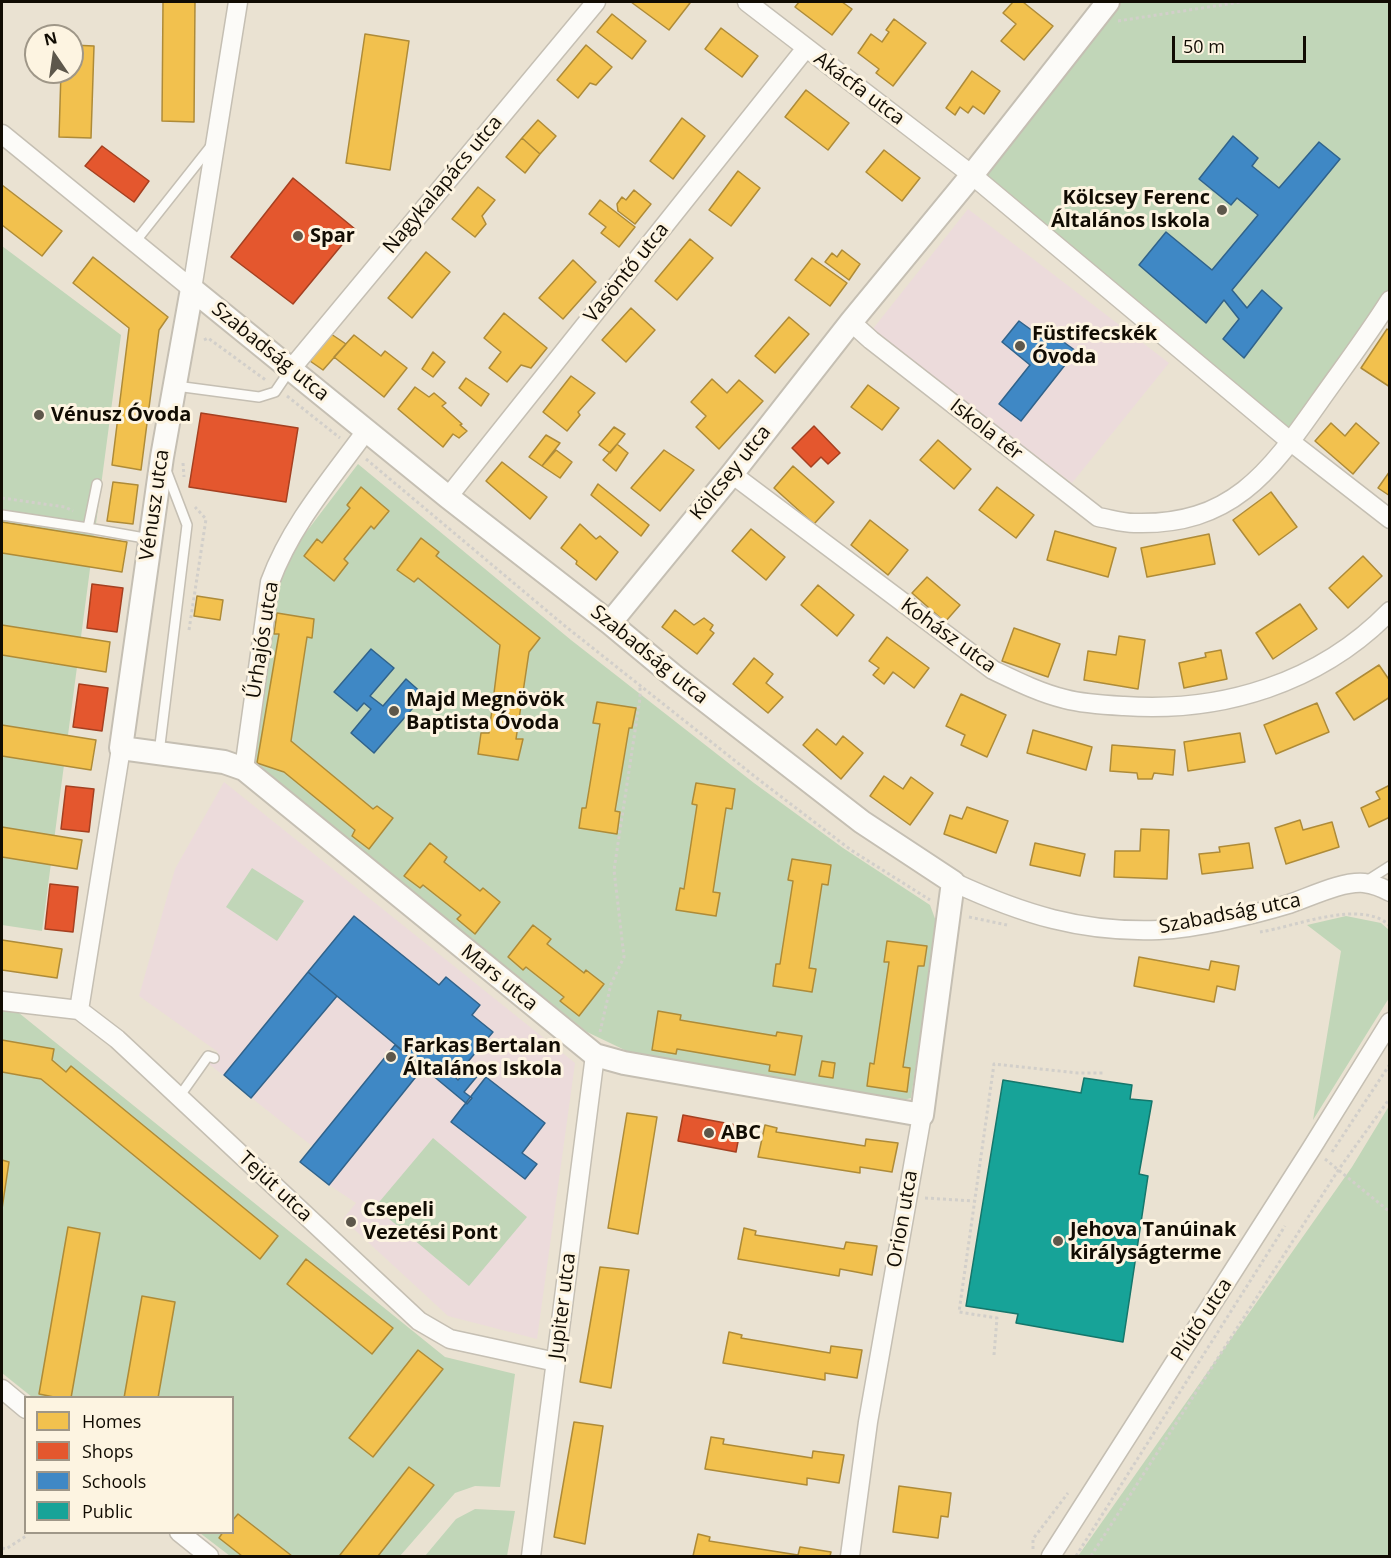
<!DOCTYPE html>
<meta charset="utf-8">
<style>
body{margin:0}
#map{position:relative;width:1391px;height:1558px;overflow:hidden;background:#eae2d2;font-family:"Open Sans",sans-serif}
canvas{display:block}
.frame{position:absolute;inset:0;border:3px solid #110c03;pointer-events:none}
.legend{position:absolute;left:24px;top:1396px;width:210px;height:138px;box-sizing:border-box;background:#fdf4e1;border:2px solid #9f9788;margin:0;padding:8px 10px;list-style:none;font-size:18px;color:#110c03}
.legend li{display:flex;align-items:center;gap:12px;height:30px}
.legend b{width:30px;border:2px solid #9f9788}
.north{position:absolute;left:24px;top:24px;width:60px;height:60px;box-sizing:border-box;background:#fdf4e1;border:2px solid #9f9788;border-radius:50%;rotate:347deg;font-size:16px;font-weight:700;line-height:24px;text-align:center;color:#110c03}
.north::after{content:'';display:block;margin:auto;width:21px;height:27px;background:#5d574b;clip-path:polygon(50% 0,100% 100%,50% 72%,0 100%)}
.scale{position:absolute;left:1172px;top:36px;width:134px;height:27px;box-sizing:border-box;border:3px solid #110c03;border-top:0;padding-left:8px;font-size:18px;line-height:21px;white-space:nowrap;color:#110c03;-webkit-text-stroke:4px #fdf4e1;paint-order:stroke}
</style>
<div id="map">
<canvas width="1391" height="1558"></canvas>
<div class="frame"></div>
<ul class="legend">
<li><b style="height:16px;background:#f2c14e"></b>Homes</li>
<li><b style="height:16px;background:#e4572e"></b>Shops</li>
<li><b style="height:16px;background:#3f88c5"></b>Schools</li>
<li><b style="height:16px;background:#17a398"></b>Public</li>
</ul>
<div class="north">N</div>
<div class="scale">50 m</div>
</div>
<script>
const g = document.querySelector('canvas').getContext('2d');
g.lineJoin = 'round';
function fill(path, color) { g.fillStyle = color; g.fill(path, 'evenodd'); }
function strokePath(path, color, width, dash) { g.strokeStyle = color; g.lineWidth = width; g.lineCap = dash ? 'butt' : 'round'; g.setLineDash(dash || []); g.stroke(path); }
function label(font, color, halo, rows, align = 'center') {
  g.font = font + ' "Open Sans",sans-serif'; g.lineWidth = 6; g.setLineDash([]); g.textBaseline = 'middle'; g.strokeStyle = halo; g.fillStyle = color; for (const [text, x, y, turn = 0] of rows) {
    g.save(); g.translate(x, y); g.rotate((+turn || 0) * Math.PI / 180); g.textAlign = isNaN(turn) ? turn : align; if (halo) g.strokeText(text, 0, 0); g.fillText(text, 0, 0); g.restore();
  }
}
fill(new Path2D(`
 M968,209L1169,363L1072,483L872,330Z
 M224,782L575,1063L537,1339L448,1316L343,1219L356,1203L329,1185L300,1162L312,1146L209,1064L218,1052L139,996L175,869Z`), '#ecdbdb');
fill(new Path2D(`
 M1108,2H1389V300L1291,442L972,175Z
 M2,246L121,335L42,931L2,925Z
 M358,464L571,640L754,783L843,848L930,905L937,924L911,1098L900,1101L631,1053L587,1032L251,762L276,593L288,556Z
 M252,868L304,901L277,941L226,907Z
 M1346,916L1381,923L1389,930V998L1313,1120L1341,951L1307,925Z
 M2,1011L19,1013L445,1357L515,1374L500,1487L475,1486L455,1493L400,1556H230L200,1533L232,1532V1398L32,1397L2,1373Z
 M1389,1106V1556H1078L1352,1167Z
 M433,1138L527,1217L469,1286L375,1207Z
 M475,1509L515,1511L507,1556H425L456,1519Z`), '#c1d6b8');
const homes = new Path2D(`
 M163,2H195L194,122L162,121Z
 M631,2H688L690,3L669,30Z
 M799,2H842L852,9L832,35L795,7Z
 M1013,2H1023L1053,26L1024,60L1001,41L1016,24L1003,13Z
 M612,14L646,41L632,59L597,32Z
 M894,19L926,43L893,86L876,73L879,69L858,53L871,34L882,42L889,32L886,30Z
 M721,28L758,56L742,77L705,49Z
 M365,34L409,41L390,170L346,163Z
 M72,45L94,46L91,138L59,137L61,72H72Z
 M586,45L612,67L596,85L590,83L578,98L557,80Z
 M972,71L1000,91L984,114L973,106L968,113L960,107L955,115L946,108Z
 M806,90L849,123L828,150L785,117Z
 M682,118L705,136L673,179L650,161Z
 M538,120L556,136L540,154L522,138Z
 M522,138L540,154L525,173L506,157Z
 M884,150L920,178L902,201L866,172Z
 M738,171L760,188L731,226L709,210Z
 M2,185L62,231L42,256L2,225Z
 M478,187L495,200L482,216L486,224L475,237L452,219Z
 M634,190L651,204L635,224L618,211L617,204L622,197L626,200Z
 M600,200L635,227L619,247L601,233L606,227L589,214Z
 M690,239L713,258L677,300L655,281Z
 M842,250L860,264L849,280L825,262L832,253L837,257Z
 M426,252L450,272L412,318L388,298Z
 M93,257L168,317L159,330L141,470L112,465L129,328L73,283Z
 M812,258L847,283L830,306L795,280Z
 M573,260L596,282L563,319L539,298Z
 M631,308L655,330L626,362L602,340Z
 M504,313L547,348L531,368L521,365L507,382L489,368L501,352L484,338Z
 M789,317L809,334L775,373L755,356Z
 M1387,329L1390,331V387L1361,368Z
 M331,334L346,344L323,370L310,361Z
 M354,335L381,356L385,351L407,368L384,397L334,357Z
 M433,352L445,362L433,377L422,369Z
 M571,376L595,393L578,412L580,415L567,431L543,412Z
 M466,378L489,394L481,406L459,388Z
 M712,379L727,393L739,380L763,401L719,449L696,427L706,416L691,402Z
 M868,385L899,408L882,430L851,407Z
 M415,387L429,397L434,393L446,403L442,406L462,424L460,425L467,431L459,438L453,434L443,447L398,409Z
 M1331,423L1345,436L1356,423L1379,443L1353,474L1315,441Z
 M614,427L625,434L610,453L599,445Z
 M546,435L560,443L542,466L529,457Z
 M938,440L971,469L954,489L920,460Z
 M617,444L628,453L616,471L603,460Z
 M556,450L572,462L560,478L542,466Z
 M664,450L694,470L660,511L631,488Z
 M502,462L547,497L530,519L486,481Z
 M793,466L834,502L814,524L774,488Z
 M1390,471V496L1378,488Z
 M113,482L138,485L133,524L107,521Z
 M598,484L649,525L641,536L591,495Z
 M361,487L389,511L374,529L371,526L344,559L348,563L334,581L304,556L317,539L322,543L350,508L347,505Z
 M997,487L1034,515L1016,538L979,510Z
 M1271,492L1297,527L1259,555L1233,520Z
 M870,520L908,550L888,575L851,545Z
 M2,522L127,542L122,572L2,553Z
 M580,524L596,539L600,536L618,552L596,580L576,564L577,561L561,548Z
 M751,529L785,557L766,580L732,551Z
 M1055,531L1116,548L1108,577L1047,560Z
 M1209,534L1215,564L1147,577L1141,548Z
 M421,538L439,552L436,556L540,638L529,652L516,739H523L518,760L478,754L481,733H489L500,645L418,578L414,582L397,570Z
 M1363,556L1382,576L1348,608L1329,588Z
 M927,577L960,605L945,622L912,593Z
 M818,585L854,615L837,636L801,605Z
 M197,596L223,600L220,620L194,616Z
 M1300,604L1317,629L1273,659L1256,633Z
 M675,610L694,625L704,618L713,625L710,630L714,633L697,654L662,627Z
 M277,613L314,619L312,638L307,637L291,741L373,809L377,806L393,818L369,849L352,836L355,830L284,772L257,763L279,634H274Z
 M2,625L110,642L106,672L2,655Z
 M1014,628L1060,644L1048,677L1002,661Z
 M1119,636L1145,640L1138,689L1084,680L1088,651L1116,655Z
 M887,637L929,668L914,688L893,672L884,684L873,675L879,668L869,661Z
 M1221,650L1227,679L1184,688L1179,663L1206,657L1205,653Z
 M754,658L773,674L766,683L783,697L768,713L733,684Z
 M1379,665L1390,681V697L1354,720L1336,693Z
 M961,694L1006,715L987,757L961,745L965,735L946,726Z
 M597,702L636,708L632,728H629L615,811L620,812L617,834L579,828L582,808H586L600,724L593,723Z
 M1317,703L1329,732L1276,754L1264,725Z
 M2,725L96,740L91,770L2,756Z
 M817,729L836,745L843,736L863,753L841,779L803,745Z
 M1033,730L1092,747L1086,770L1027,753Z
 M1240,733L1245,762L1188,771L1184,742Z
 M1112,745L1175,750L1173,775L1154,773L1152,779H1138L1137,773L1110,771Z
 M884,776L903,789L911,777L933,793L910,825L870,796Z
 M696,783L735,789L732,809L726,808L713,892L720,893L716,916L676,910L680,888L684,889L697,805L692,804Z
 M1390,785V817L1369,827L1361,808L1380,799L1376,792Z
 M967,807L1008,821L996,853L944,834L950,815L962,819Z
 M1300,820L1303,830L1332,822L1339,847L1286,864L1275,828Z
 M2,827L82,840L77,869L2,857Z
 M1141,829L1169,830L1167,879L1114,877L1115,851H1140Z
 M430,843L447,857L444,862L480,891L483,888L500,902L475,934L457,919L461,915L423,885L420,888L404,876Z
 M1035,843L1085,854L1080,876L1030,865Z
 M1249,843L1253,868L1202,874L1199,854L1220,852L1219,847Z
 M792,859L831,865L828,885L822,884L809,968L816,969L812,992L773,986L776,964H780L793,881L788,880Z
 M533,925L551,939L547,944L584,973L586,970L604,984L579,1016L560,1001L564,997L526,967L523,970L508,957Z
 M2,940L62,949L57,978L2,970Z
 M887,941L927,946L924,966H918L903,1067L910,1068L907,1092L867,1086L870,1063L874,1064L889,962H884Z
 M1139,957L1209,970L1211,961L1239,966L1235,990L1217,986L1214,1002L1134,986Z
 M658,1011L681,1015L680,1020L776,1036L777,1032L802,1036L795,1075L769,1071L770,1065L677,1049L676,1054L652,1050Z
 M2,1040L54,1049L52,1060L66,1072L71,1066L278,1236L260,1259L41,1079L2,1072Z
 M822,1061L835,1063L833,1078L819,1076Z
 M627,1113L657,1117L638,1234L608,1228Z
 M765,1125L777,1128L776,1132L865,1146L866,1139L898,1143L892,1172L860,1167V1173L758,1157Z
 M2,1160L9,1162L2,1209Z
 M68,1227L100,1233L71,1398H59L39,1394Z
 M744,1228L756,1231L755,1235L844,1249L846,1242L877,1246L872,1275L840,1269L839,1276L738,1259Z
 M306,1259L393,1328L372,1354L287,1284Z
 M600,1267L629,1270L611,1388L580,1382Z
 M142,1296L175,1302L158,1398H124Z
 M729,1332L742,1335L741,1338L830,1353L831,1346L862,1350L857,1378L825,1373V1380L723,1363Z
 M418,1350L443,1369L373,1457L349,1438Z
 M574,1422L603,1426L585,1544L554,1537Z
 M711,1437L724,1439L723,1444L812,1458L813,1451L844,1455L839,1483L807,1478V1485L705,1469Z
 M409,1467L434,1485L378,1556H341L340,1555Z
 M899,1486L951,1493L948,1517L941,1516L938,1538L893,1532Z
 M238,1514L292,1556H242L219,1538L223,1532H232V1521Z
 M698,1534L710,1537L709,1541L798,1555L800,1547L831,1552L830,1556H693Z`);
fill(homes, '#f2c14e');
strokePath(homes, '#ae8b38', 1.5);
const shops = new Path2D(`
 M102,146L149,181L134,202L85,166Z
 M293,178L355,229L293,304L231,257Z
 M201,413L298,428L286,502L189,487Z
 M814,426L840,453L828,464L821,457L811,467L792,448Z
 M92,584L123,588L117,632L87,628Z
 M79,684L108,688L102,731L73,727Z
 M66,786L94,789L89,832L61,829Z
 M50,884L78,887L73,932L45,929Z
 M683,1115L741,1126L736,1152L678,1141Z`);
fill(shops, '#e4572e');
strokePath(shops, '#a54021', 1.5);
const schools = new Path2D(`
 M1233,136L1258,158L1252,166L1279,188L1319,142L1340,159L1232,290L1247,308L1262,290L1282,308L1244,358L1223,339L1239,319L1224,300L1206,323L1139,265L1166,232L1212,270L1258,215L1237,198L1231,205L1199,179Z
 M1019,321L1048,342L1054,335L1076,351L1021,421L999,404L1030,365L1002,342Z
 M371,649L394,668L370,696L383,706L406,679L424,695L374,753L351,733L371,709L364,703L357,711L334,692Z
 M354,916L439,985L446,977L480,1005L472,1015L493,1032L455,1077L458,1080L470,1066L479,1074L464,1092L472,1098L467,1104L308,972Z
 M308,972L337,996L251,1098L224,1075Z
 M395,1045L423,1068L329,1185L300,1162Z
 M486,1077L545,1123L522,1153L537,1164L525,1179L451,1122Z`);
fill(schools, '#3f88c5');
strokePath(schools, '#31638b', 1.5);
const public = new Path2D(`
 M1084,1078L1132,1085L1130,1099L1152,1101L1139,1174L1148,1176L1123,1342L1016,1323L1018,1314L966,1306L1003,1080L1081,1093Z`);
fill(public, '#17a398');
strokePath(public, '#15766b', 1.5);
const service = new Path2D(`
 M135,242L211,146
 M176,386L259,397L275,392L290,370
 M97,484L88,528L150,539
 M2,515L88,528
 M159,753L187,525L166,470
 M1365,882L1390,866
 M179,1097L208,1056L214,1058`);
const minor = new Path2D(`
 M747,2L972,175L1291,442L1390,519
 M2,134L192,289
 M192,289L238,2
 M851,322L871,340L1098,517C1110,519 1123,523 1134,523C1231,526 1269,473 1319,402C1343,368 1368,335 1390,300
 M291,369L596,2
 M732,474L993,670C1016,681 1040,693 1065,699C1084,704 1105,705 1124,706C1222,713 1320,683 1390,611
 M448,497L806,48
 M244,769L270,582C291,525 331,479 366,431
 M953,882C1022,914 1082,933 1159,930C1197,928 1253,915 1289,904C1310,897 1342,881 1364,883C1372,884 1383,888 1390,892
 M2,1001L79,1010L117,1039L419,1321L450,1339L556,1362
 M79,1010L121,748
 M2,1389L26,1409
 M179,1532L209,1556
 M531,1556L595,1055
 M850,1556L868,1422L922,1115
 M1051,1556L1311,1149L1390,1022`);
const tertiary = new Path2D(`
 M192,289L448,497L610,623L675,677L862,822L953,882L922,1115L624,1063L595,1055L244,769L224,762L121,748L162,457Z
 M610,623L732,474L851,322L972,175L1108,2`);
strokePath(service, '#c5bfb3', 12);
strokePath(minor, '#c5bfb3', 21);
strokePath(tertiary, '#c5bfb3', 26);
strokePath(new Path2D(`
 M1118,21L1241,2
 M204,340L208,338L267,381
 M287,396L340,438
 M366,459L565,626L758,779L851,850L930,900
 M183,463L184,477
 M2,498L65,507L73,511
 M189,630L206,519L195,507
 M969,917L1007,925
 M1260,932C1294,927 1362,898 1390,926
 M600,1032L611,984L624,957L614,870L640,698V686
 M1332,1152L1390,1064
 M1325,1159L1390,1212
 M925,1198L974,1201
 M994,1355L997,1318L959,1312L994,1064L1078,1073H1103
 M2,1548L6,1549L26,1536
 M1033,1549V1539L1068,1493
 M1076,1556L1285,1226
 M1091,1556L1339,1169L1390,1098`), '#d2cfca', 3, [3, 3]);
strokePath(service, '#fcfbf8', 9);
strokePath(minor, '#fcfbf8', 18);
strokePath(tertiary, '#fcfbf8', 22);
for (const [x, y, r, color] of [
 [1222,210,6,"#5d574b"],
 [298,236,6,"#5d574b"],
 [1020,346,6,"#5d574b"],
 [39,415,6,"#5d574b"],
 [394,711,6,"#5d574b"],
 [391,1057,6,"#5d574b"],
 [709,1133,6,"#5d574b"],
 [351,1222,6,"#5d574b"],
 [1058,1241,6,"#5d574b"]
]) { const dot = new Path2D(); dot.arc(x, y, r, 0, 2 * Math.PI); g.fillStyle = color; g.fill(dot); strokePath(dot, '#fdf4e1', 2); }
label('20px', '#110c03', '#fdf4e1', [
 ["Akácfa utca",859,89,37],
 ["Nagykalapács utca",443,185,-50],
 ["Vasöntő utca",627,273,-51],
 ["Szabadság utca",270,352,39],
 ["Iskola tér",986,430,38],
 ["Kölcsey utca",731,473,-51],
 ["Vénusz utca",155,505,-82],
 ["Kohász utca",948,636,36],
 ["Űrhajós utca",263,640,-81],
 ["Szabadság utca",649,655,39],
 ["Szabadság utca",1230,914,-11],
 ["Mars utca",499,978,39],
 ["Tejút utca",275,1187,43],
 ["Orion utca",903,1219,-80],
 ["Jupiter utca",563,1306,-83],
 ["Plútó utca",1202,1320,-57]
]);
label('bold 20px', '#110c03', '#fdf4e1', [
 ["Kölcsey Ferenc",1210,198,"right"],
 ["Általános Iskola",1210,221,"right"],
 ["Spar",310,236],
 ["Füstifecskék",1032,334],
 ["Óvoda",1032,357],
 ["Vénusz Óvoda",51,415],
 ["Majd Megnövök",406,700],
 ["Baptista Óvoda",406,723],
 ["Farkas Bertalan",403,1046],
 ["Általános Iskola",403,1069],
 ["ABC",721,1133],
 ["Csepeli",363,1210],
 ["Vezetési Pont",363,1233],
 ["Jehova Tanúinak",1070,1230],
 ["királyságterme",1070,1253]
], 'left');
</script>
